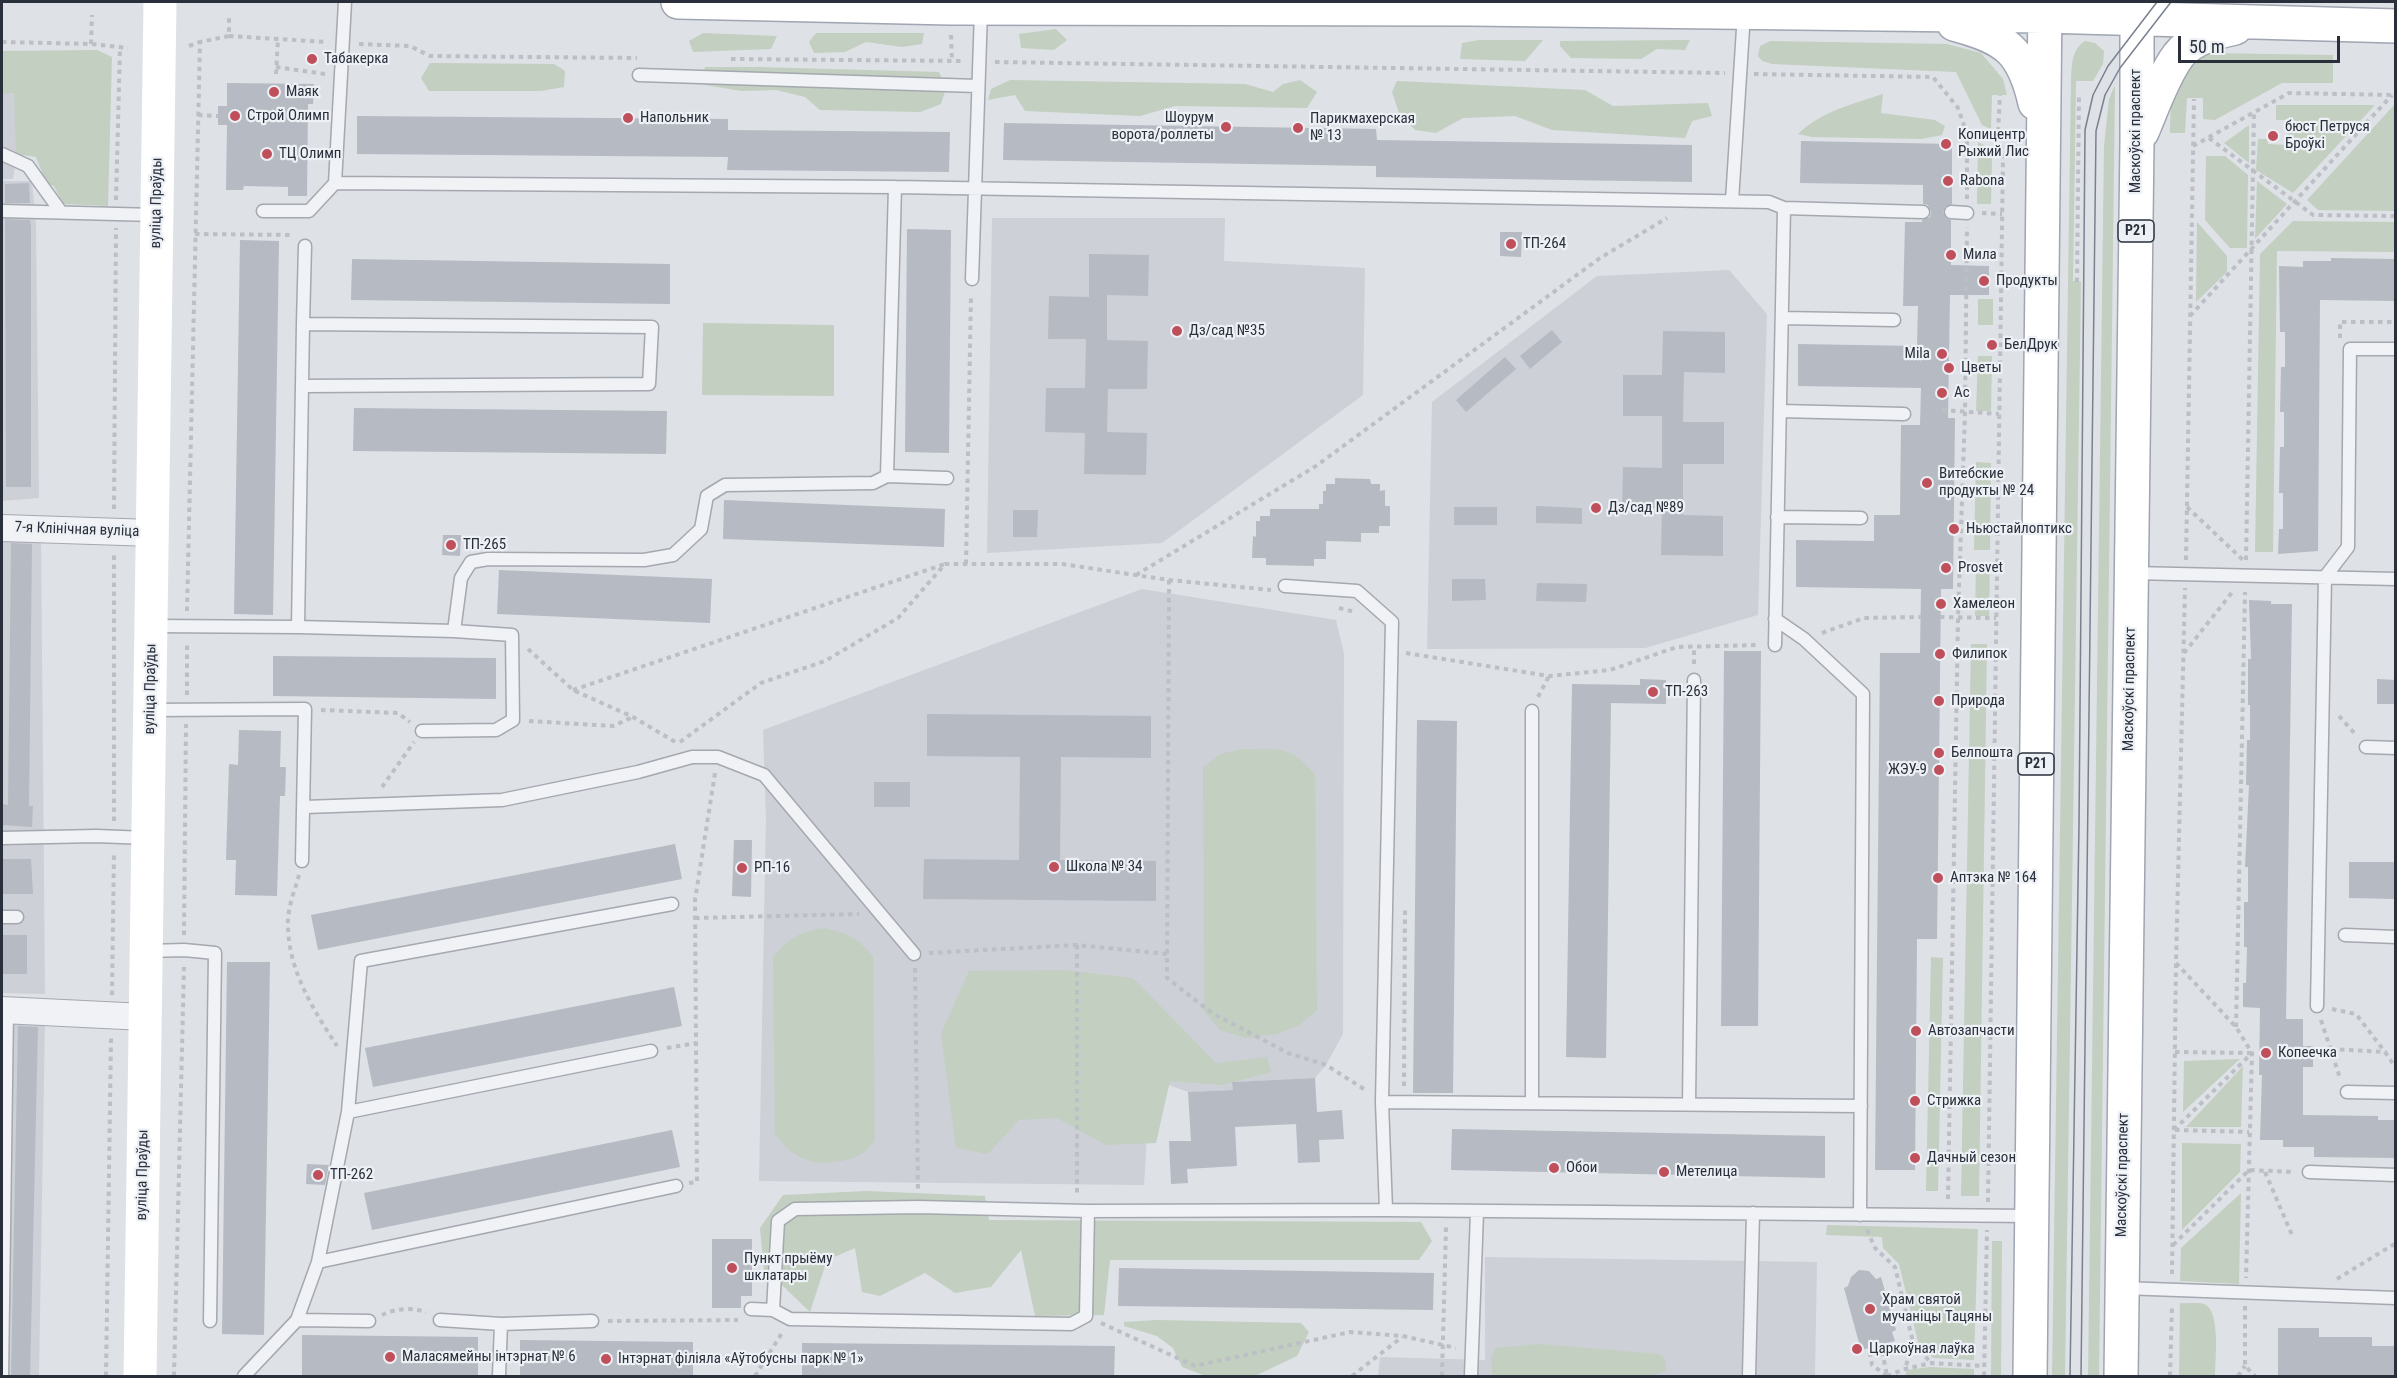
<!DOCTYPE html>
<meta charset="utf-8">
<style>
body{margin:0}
#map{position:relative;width:2397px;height:1378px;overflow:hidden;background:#dee1e6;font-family:"Roboto Condensed",sans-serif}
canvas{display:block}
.frame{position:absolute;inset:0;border:3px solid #292f3b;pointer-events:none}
.scale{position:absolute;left:2178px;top:36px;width:162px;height:27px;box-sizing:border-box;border:3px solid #292f3b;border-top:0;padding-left:8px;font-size:18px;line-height:21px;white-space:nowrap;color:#292f3b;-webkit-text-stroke:4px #edf0f4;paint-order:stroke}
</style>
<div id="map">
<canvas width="2397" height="1378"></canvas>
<div class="frame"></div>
<div class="scale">50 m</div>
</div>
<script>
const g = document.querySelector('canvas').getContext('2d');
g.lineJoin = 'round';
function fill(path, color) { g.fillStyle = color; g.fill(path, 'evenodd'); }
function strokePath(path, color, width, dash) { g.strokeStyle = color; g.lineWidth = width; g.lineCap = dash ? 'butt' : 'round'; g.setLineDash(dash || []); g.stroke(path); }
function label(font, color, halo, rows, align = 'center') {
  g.font = font + ' "Roboto Condensed",sans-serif'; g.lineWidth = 4.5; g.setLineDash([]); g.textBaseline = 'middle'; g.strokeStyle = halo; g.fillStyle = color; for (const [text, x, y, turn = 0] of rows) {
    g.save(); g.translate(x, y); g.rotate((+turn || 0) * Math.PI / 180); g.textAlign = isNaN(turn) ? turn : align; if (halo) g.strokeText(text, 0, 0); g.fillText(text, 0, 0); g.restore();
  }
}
fill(new Path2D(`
 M2,70L17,71L16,162L13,179H2Z
 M2,181H32L36,225L39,498L2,501Z
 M992,218H1225L1224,261L1365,268L1363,395L1162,543L987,553Z
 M1729,270L1767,314L1758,615L1645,648L1427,649L1432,402L1597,276Z
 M2,535L41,536L45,994L2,993Z
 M1142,589L1336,620L1344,654L1343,1034L1326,1065L1315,1078L1233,1082V1090L1188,1092L1166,1084L1150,1085L1144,1185L759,1181L766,818L763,730Z
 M2,1015L45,1016L39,1376H2Z
 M1485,1257L1817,1262L1815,1375L1879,1376H1378L1380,1357L1485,1360Z`), '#cdd0d7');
fill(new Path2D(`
 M1056,29L1067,40L1054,50L1021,48L1019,34Z
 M703,33L777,36L771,49L693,52L689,41Z
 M816,33H924L922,44L902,47L866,42L845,52L814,53L809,42Z
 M1479,40H1543L1525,61L1460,59L1462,43Z
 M1690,40L1685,50L1657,49L1641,59L1571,58L1560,46V41Z
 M1770,41L1947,44L1981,53L2003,79L2007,95H1992L1991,129L1982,125L1956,72L1772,64L1762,61L1758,56L1760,46Z
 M2085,41L2095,43L2104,51L2103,64L2093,81H2076L2073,281L2081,282L2065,1376H2052L2071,81C2072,65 2071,50 2085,41Z
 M97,50L112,57L108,206L63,204L54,186L46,183L36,157L16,154L14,93H2V51Z
 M2207,53L2333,55V83H2282L2215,120L2203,119V98H2187L2185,133H2170L2171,89L2187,61Z
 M430,63L554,64L565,71L564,87L541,91H429L421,78Z
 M705,67H758L939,72L946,88L941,104L920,112L820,110L805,97L776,90L741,91L705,85L703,75Z
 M1010,80L1245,84L1273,92L1283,84L1300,80L1317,92L1307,108L1175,106L1140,116L1025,111L1015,95L988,100L991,89Z
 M1397,81L1585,90L1613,106L1708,103L1712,116L1692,121L1685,138L1552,130L1515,116L1463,118L1436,133L1415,130L1399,113L1392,92Z
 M2115,85L2099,1376H2088L2104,146L2109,99Z
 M1883,94L1881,113L1935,120L1945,126L1942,135L1921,139L1812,137L1798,134C1820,112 1853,104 1883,94Z
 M2395,104V211L2318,210L2307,200Z
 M2276,105H2375L2293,193L2256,170L2258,139H2267L2268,144L2287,145L2288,120H2276Z
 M2249,125V163L2224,143Z
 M1978,142L1987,147L1992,158L1991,204H1977Z
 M2206,156H2225L2248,175L2247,248H2230L2205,220Z
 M2257,181L2287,204L2255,239Z
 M2293,221L2395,222V252L2277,251L2273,552H2255L2260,254Z
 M2197,222L2227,256V272L2196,302Z
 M1978,299H1993V325H1978Z
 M703,323L834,325V396L702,395Z
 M1978,356H1992L1991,411H1976Z
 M1976,462L1991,463L1990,550H1974Z
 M1976,564H1990L1989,616H1975Z
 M1971,644H1987L1979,1196H1961Z
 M1242,749C1278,749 1290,744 1315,775L1317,1010L1298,1026L1277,1034L1245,1038L1220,1030L1204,1011L1203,768L1220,754Z
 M824,928C848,933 857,938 873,956L875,1141C871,1145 866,1151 861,1154C854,1159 843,1161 834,1162C808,1165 791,1156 775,1134L773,957C789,938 799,932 824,928Z
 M1931,957L1943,958L1938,1191H1926Z
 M1064,970L1133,978L1216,1063L1267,1057L1271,1072L1222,1085L1170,1081L1156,1143L1106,1145L1057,1118L1019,1120L988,1154L956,1148L941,1034L969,971Z
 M2240,1059L2183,1112L2184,1061Z
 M2243,1066L2241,1127H2186Z
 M2182,1143L2241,1144L2240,1172L2182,1230Z
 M866,1191L985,1196L989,1220L1421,1222L1432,1241L1419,1260H1110L1104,1315L1035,1316L1021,1250L991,1287L955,1293L925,1273L880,1296L862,1292L855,1248L827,1260L810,1312L784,1287L764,1271L760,1228L783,1195Z
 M2241,1193L2239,1284L2180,1281L2181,1248Z
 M1827,1225L1978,1229L1974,1360L1933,1358L1918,1342L1899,1264L1883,1248L1882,1237L1826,1235Z
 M1992,1241H2002L2001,1376H1991Z
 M2180,1303C2187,1304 2197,1302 2204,1304C2221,1310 2215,1361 2215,1376H2179Z
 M1157,1320L1301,1323L1309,1332L1297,1356L1255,1376H1206L1182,1367L1173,1348L1157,1336L1124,1326V1322Z
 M1539,1344L1659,1354L1666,1360V1371L1650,1376H1492L1491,1359L1496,1348Z
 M1930,1367L1974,1369V1376H1905L1907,1370Z`), '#c3cfc0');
fill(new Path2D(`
 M227,83L314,84L313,104H308L307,196H288V187L244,186L243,190H226L227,125H218V106H227Z
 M357,116L728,119V130L950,132L949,172L727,170L728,157L357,154Z
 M1004,123L1376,129L1377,140L1692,145V182L1376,177V166L1003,160Z
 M1801,141L1952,144V204L1945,207L1943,212L1946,218L1951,220V265L1989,266V295H1950L1948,418H1955L1953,589H1941L1937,939H1917L1915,1170H1875L1877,957L1880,653H1920L1921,589L1796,587V540L1874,541V515H1900L1901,425H1920L1921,388L1798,386V344L1917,346L1918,306H1903L1905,222H1922V220L1930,217L1931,212L1928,205L1923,204V185L1800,183Z
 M29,183L30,203H5V184Z
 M5,219L30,220L31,226V487H6Z
 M907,229L951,230L949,453L905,452Z
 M1500,232H1522L1521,257L1500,256Z
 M240,240L279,241L273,615L234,614Z
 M1089,254L1149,255L1148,296L1107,295V340L1148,341L1147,389H1108L1107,432L1147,433L1146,475L1084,474L1085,433L1045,432L1046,388H1085L1086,339H1048L1049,296L1089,297Z
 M2331,258L2396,259V297L2394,301L2320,300L2318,551L2278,554L2279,529H2283V493H2279L2280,447H2284V412H2280L2281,367H2285V332H2280L2279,266L2303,267V261H2331Z
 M352,259L670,264V304L351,300Z
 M1552,330L1562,342L1530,369L1520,356Z
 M1663,331L1725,332V373L1684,372L1683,422H1724V464H1683V515L1723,516V556L1661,555L1662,508H1622L1623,467L1662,468V416H1623V375H1662Z
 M1505,357L1516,369L1466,412L1456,400Z
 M354,408L667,411L666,454L353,451Z
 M1335,478L1370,479L1371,484H1380V491L1385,490V506H1390V526H1379V533H1361V542L1326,541V559H1314V566L1266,565V558H1252L1253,536L1256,537V521H1260V516H1270V509H1319V504H1323V491H1326V484H1335Z
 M724,500L945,509L944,547L723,539Z
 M1536,506L1582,508V524L1536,523Z
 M1454,507H1497V525H1454Z
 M1013,510H1038L1037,537H1013Z
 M443,535H461L460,556L442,555Z
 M11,543L32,544L29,806H33L32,827L2,825V804L8,805Z
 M499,570L712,579L710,623L497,614Z
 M1452,579H1485L1486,600L1452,601Z
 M1537,583L1587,584L1586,602L1536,601Z
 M2249,600L2271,601V604H2292L2286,1019H2303V1046H2313V1067H2303V1115L2378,1116V1120H2396V1158L2314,1157V1147H2283V1140H2260L2262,1075H2259L2260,1008L2243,1007V983H2246L2247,947H2244V902H2248V867H2245L2249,785H2246L2247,740H2250V705H2248V659H2251Z
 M1724,651H1761L1758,1026H1721Z
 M273,656L496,658V699L273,696Z
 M1640,679L1666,680V704L1611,703L1606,1058L1566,1057L1572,684L1640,685Z
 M2377,679L2396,680V704H2377Z
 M927,714L1151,716V758L1061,757L1060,860L1156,861V901L923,899L924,859L1019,860L1020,757L927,756Z
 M1417,720L1457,721L1453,1093H1413Z
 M239,730L281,731L280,767H286L285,796H280L277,896L235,895L236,860H226L229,764L238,765Z
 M874,782H910V807H874Z
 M734,840H752L751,897L732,896Z
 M675,844L682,879L318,950L311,915Z
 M2,859H31L33,894H2Z
 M2349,862H2396V899L2349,898Z
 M2,935H27V974H2Z
 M227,962H270L264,1335L222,1334Z
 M674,987L682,1026L373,1087L365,1048Z
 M18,1026L38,1027L30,1377H11Z
 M1315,1078L1317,1112L1342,1110L1344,1139L1319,1140L1320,1162L1298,1163L1296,1124L1235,1127L1237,1166L1187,1169L1188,1183L1171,1184L1169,1141H1191L1188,1092L1233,1090L1232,1082Z
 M1452,1129L1825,1136V1178L1451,1170Z
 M672,1130L680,1167L372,1230L364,1193Z
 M307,1164L329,1165L325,1185L306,1184Z
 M712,1239H752V1296H741V1308H712Z
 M1119,1268L1434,1273L1433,1310L1118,1306Z
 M1859,1270L1869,1271L1876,1279L1881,1277L1896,1330L1892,1332L1895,1341L1861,1350L1844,1288L1848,1286L1851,1277Z
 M2278,1328H2319V1337H2372V1346H2396V1377H2278Z
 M302,1335L478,1337V1377H302Z
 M520,1340L693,1342V1377H520Z
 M802,1343L1115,1346L1114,1377H802Z`), '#b6bac2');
const lane = new Path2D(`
 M639,75L977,86
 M2,154L28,166L61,212
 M335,183L895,187L1769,202L1784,208L1775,645
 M1732,201L1744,13
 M1784,208L1923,212
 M2,211L155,215
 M263,211H309L335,183L345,2
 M1951,212L1967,213
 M972,279L981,11
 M1782,318L1894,320
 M303,324L305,246
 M1780,411L1904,414
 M887,476L947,478
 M1777,517L1861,518
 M2132,573L2396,579
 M1285,586L1357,591L1392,622L1382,1102L1861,1106
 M1775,619L1804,639L1863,694L1860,1215
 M153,626L298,627L454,631L461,578L471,562L488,559L644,560L673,555L701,529L707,496L725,485L873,483L887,476L895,187
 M298,627L303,324L652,327L649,384L302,386
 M150,710L305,709L302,861
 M1532,711V1103
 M422,731L496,730L513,720L512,635L454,631
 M2366,747L2396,748
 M305,807L502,800L638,772L692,757H718L764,775L914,954
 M2,838L96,836L147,838
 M2,917H17
 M2345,935L2396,937
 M148,951L184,950L215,953L210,1321
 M2317,1006L2325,577L2348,547L2350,349H2396
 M2347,1092L2396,1093
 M1382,1102L1386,1210
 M1689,1104L1694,680
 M348,1112L651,1051
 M2309,1172L2396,1175
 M1088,1211L1086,1316L1071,1324L790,1319L773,1310L778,1221L795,1209L918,1207L1088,1211L1386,1210L2030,1216
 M318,1262L676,1186
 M2123,1288L2396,1298
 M751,1309L773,1310
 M297,1320L369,1321
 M440,1320L501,1324L499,1376
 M501,1324L592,1321
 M2,1376L7,1010
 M244,1376L297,1320L318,1262L348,1112L361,961L672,904
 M1471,1376L1477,1212
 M1749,1376L1753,1213`);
const street = new Path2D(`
 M2,528L153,533
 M2,1010L145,1017`);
const primary = new Path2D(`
 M678,2L951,8L1470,9L2044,16L2396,26
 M1954,24C2006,38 2023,50 2035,103
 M2142,132C2152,109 2163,76 2178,56C2190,39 2216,32 2235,28
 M2030,1376L2045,2
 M2121,1376L2137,142V2`);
strokePath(lane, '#a4a8af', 15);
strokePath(street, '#a4a8af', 28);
strokePath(primary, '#9fa5b1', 36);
strokePath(new Path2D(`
 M951,35L952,61
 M229,36L327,42
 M2,42L91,44L128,48
 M91,44L92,15
 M359,44L410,46L430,56L637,58
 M189,46L200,42
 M731,59L964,61
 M995,62L1725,73
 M276,67L325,74
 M276,74L278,39
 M1754,74L1933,77L1958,108L1967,134L1998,132
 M198,115L218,116
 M2209,138L2313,215L2396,216
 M2193,146L2289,93L2396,95
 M1967,199V134
 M116,200L120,48
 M1982,213L2002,214
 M195,234L293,235
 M2077,282L2079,95
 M2190,316L2392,95
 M2340,338V322H2396
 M1942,410L1999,414
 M2187,507L2243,560
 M114,509L116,228
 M2186,560L2194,99
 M2246,560L2254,111
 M966,564L971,295
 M1136,575L1316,466L1600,258L1667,218
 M1169,580L1167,978L1212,1013L1288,1053L1326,1065L1367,1091
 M1339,608L1355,612
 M187,611L200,42L229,36V18
 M1940,617L1996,618
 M1822,633L1864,618L1921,617
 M528,649L573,690L633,717L677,743
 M1406,653L1549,676L1610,670L1677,647L1759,645
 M2184,653L2234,590
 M1694,664V647
 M573,690L945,564
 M187,695V643
 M1538,697L1549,676
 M321,710L398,713L410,722
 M2339,716L2356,735
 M529,721L613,726L633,717
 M680,742L761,683L825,661L898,618L945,564H1062L1169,580L1271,590
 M382,787L414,742
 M114,821V552
 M299,875C295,890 287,909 288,925C288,970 314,1011 337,1046
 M695,918L859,914
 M184,935L186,724
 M1077,945V1197
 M929,953L1077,945L1167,954
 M2176,963L2236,1027L2252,1053L2246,1278
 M915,968L918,1191
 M112,995L114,852
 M2332,1009L2356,1014L2385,1052
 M2321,1020L2340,1078
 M2236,1027L2245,592
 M667,1048L696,1043
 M2331,1049L2385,1052L2396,1068
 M2175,1052L2252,1053
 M1404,1086L1405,907
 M2174,1130L2252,1053
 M2175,1130L2249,1132
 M2265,1172L2292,1235
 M689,1183L697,1182L695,900L715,773
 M1948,1199L1958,618L1965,412L1967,227
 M1988,1202L2003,158L1998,132L2000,95
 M1867,1230L1875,1248L1895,1267L1913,1342L1905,1369
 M2173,1245L2249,1170L2294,1172
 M2172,1274L2176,963L2185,588
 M2337,1279L2396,1243
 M2245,1306V1366L2255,1376
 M382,1315C394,1309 414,1306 426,1313
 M608,1321L738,1320
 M1101,1323L1195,1366L1350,1332L1403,1336L1456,1348
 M1914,1343L1931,1363
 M106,1376L111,1038
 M174,1376L184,967
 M755,1376L782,1333
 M1352,1376L1402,1337
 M1442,1376L1446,1227
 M1887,1376L1905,1369L1931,1363L1983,1366
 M1887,1376L1872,1365L1869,1349L1881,1345L1887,1376
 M1984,1376L1987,1230
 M2170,1376L2172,1305
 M2238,1376L2245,1366`), '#bcbfc5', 4, [4.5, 4.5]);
strokePath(lane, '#f0f2f5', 12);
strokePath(street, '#f0f2f5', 26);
strokePath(new Path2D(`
 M140,1376L160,2`), '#fff', 33);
strokePath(primary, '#fff', 33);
strokePath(new Path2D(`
 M2070,1376L2079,824L2085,130L2093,95L2108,66L2157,2
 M2081,1376L2096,131L2105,95L2120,68L2171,2`), '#79808e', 1.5);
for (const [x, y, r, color] of [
 [312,59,6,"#c04f5c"],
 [274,92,6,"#c04f5c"],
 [235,116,6,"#c04f5c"],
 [628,118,6,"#c04f5c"],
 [1226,127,6,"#c04f5c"],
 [1298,128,6,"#c04f5c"],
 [2273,136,6,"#c04f5c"],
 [1946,144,6,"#c04f5c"],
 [267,154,6,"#c04f5c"],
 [1948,181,6,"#c04f5c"],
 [1511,244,6,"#c04f5c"],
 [1951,255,6,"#c04f5c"],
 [1984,281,6,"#c04f5c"],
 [1177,331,6,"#c04f5c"],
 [1992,345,6,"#c04f5c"],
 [1942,354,6,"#c04f5c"],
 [1949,368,6,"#c04f5c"],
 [1942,393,6,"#c04f5c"],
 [1927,483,6,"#c04f5c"],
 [1596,508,6,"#c04f5c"],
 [1954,529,6,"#c04f5c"],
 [451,545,6,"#c04f5c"],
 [1946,568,6,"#c04f5c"],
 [1941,604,6,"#c04f5c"],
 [1940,654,6,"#c04f5c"],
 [1653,692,6,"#c04f5c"],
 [1939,701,6,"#c04f5c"],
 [1939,753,6,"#c04f5c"],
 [1939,770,6,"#c04f5c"],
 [1054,867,6,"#c04f5c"],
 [742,868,6,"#c04f5c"],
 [1938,878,6,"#c04f5c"],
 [1916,1031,6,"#c04f5c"],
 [2266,1053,6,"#c04f5c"],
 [1915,1101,6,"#c04f5c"],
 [1915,1158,6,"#c04f5c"],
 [1554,1168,6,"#c04f5c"],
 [1664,1172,6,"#c04f5c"],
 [318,1175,6,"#c04f5c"],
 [732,1268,6,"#c04f5c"],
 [1870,1309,6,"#c04f5c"],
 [1857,1349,6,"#c04f5c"],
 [390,1357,6,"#c04f5c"],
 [606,1359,6,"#c04f5c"]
]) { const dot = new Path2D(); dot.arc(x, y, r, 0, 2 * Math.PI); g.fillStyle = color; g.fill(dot); strokePath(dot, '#edf0f4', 2); }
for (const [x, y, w] of [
 [2136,231,36],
 [2036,764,36]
]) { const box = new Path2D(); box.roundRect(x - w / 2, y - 11, w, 22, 4.5); g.fillStyle = '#edf0f4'; g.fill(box); strokePath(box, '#292f3b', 1.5); }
label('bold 14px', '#292f3b', null, [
 ["Р21",2136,231],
 ["Р21",2036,764]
]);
label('15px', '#292f3b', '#edf0f4', [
 ["Табакерка",324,59],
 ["Маяк",286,92],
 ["Строй Олимп",247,116],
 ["Напольник",640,118],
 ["Шоурум",1214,118,"right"],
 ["ворота/роллеты",1214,135,"right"],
 ["Парикмахерская",1310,119],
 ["№ 13",1310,136],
 ["бюст Петруся",2285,127],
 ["Броўкі",2285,144],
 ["Копицентр",1958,135],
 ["Рыжий Лис",1958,152],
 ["ТЦ Олимп",279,154],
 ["Rabona",1960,181],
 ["ТП-264",1523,244],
 ["Мила",1963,255],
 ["Продукты",1996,281],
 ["Дз/сад №35",1189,331],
 ["БелДрук",2004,345],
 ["Mila",1930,354,"right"],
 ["Цветы",1961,368],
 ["Ас",1954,393],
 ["Витебские",1939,474],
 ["продукты № 24",1939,491],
 ["Дз/сад №89",1608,508],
 ["Ньюстайлоптикс",1966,529],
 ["ТП-265",463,545],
 ["Prosvet",1958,568],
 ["Хамелеон",1953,604],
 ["Филипок",1952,654],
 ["ТП-263",1665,692],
 ["Природа",1951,701],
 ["Белпошта",1951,753],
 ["ЖЭУ-9",1927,770,"right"],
 ["Школа № 34",1066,867],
 ["РП-16",754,868],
 ["Аптэка № 164",1950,878],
 ["Автозапчасти",1928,1031],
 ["Копеечка",2278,1053],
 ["Стрижка",1927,1101],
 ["Дачный сезон",1927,1158],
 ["Обои",1566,1168],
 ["Метелица",1676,1172],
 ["ТП-262",330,1175],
 ["Пункт прыёму",744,1259],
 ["шклатары",744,1276],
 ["Храм святой",1882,1300],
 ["мучаніцы Тацяны",1882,1317],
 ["Царкоўная лаўка",1869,1349],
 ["Маласямейны інтэрнат № 6",402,1357],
 ["Інтэрнат філіяла «Аўтобусны парк № 1»",618,1359]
], 'left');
label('15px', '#292f3b', '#edf0f4', [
 ["Маскоўскі праспект",2136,131,-90],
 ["вуліца Праўды",157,203,-89],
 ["7-я Клінічная вуліца",77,530,2],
 ["вуліца Праўды",151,689,-89],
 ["Маскоўскі праспект",2130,689,-89],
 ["вуліца Праўды",143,1175,-89],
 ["Маскоўскі праспект",2123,1175,-89]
]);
</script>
